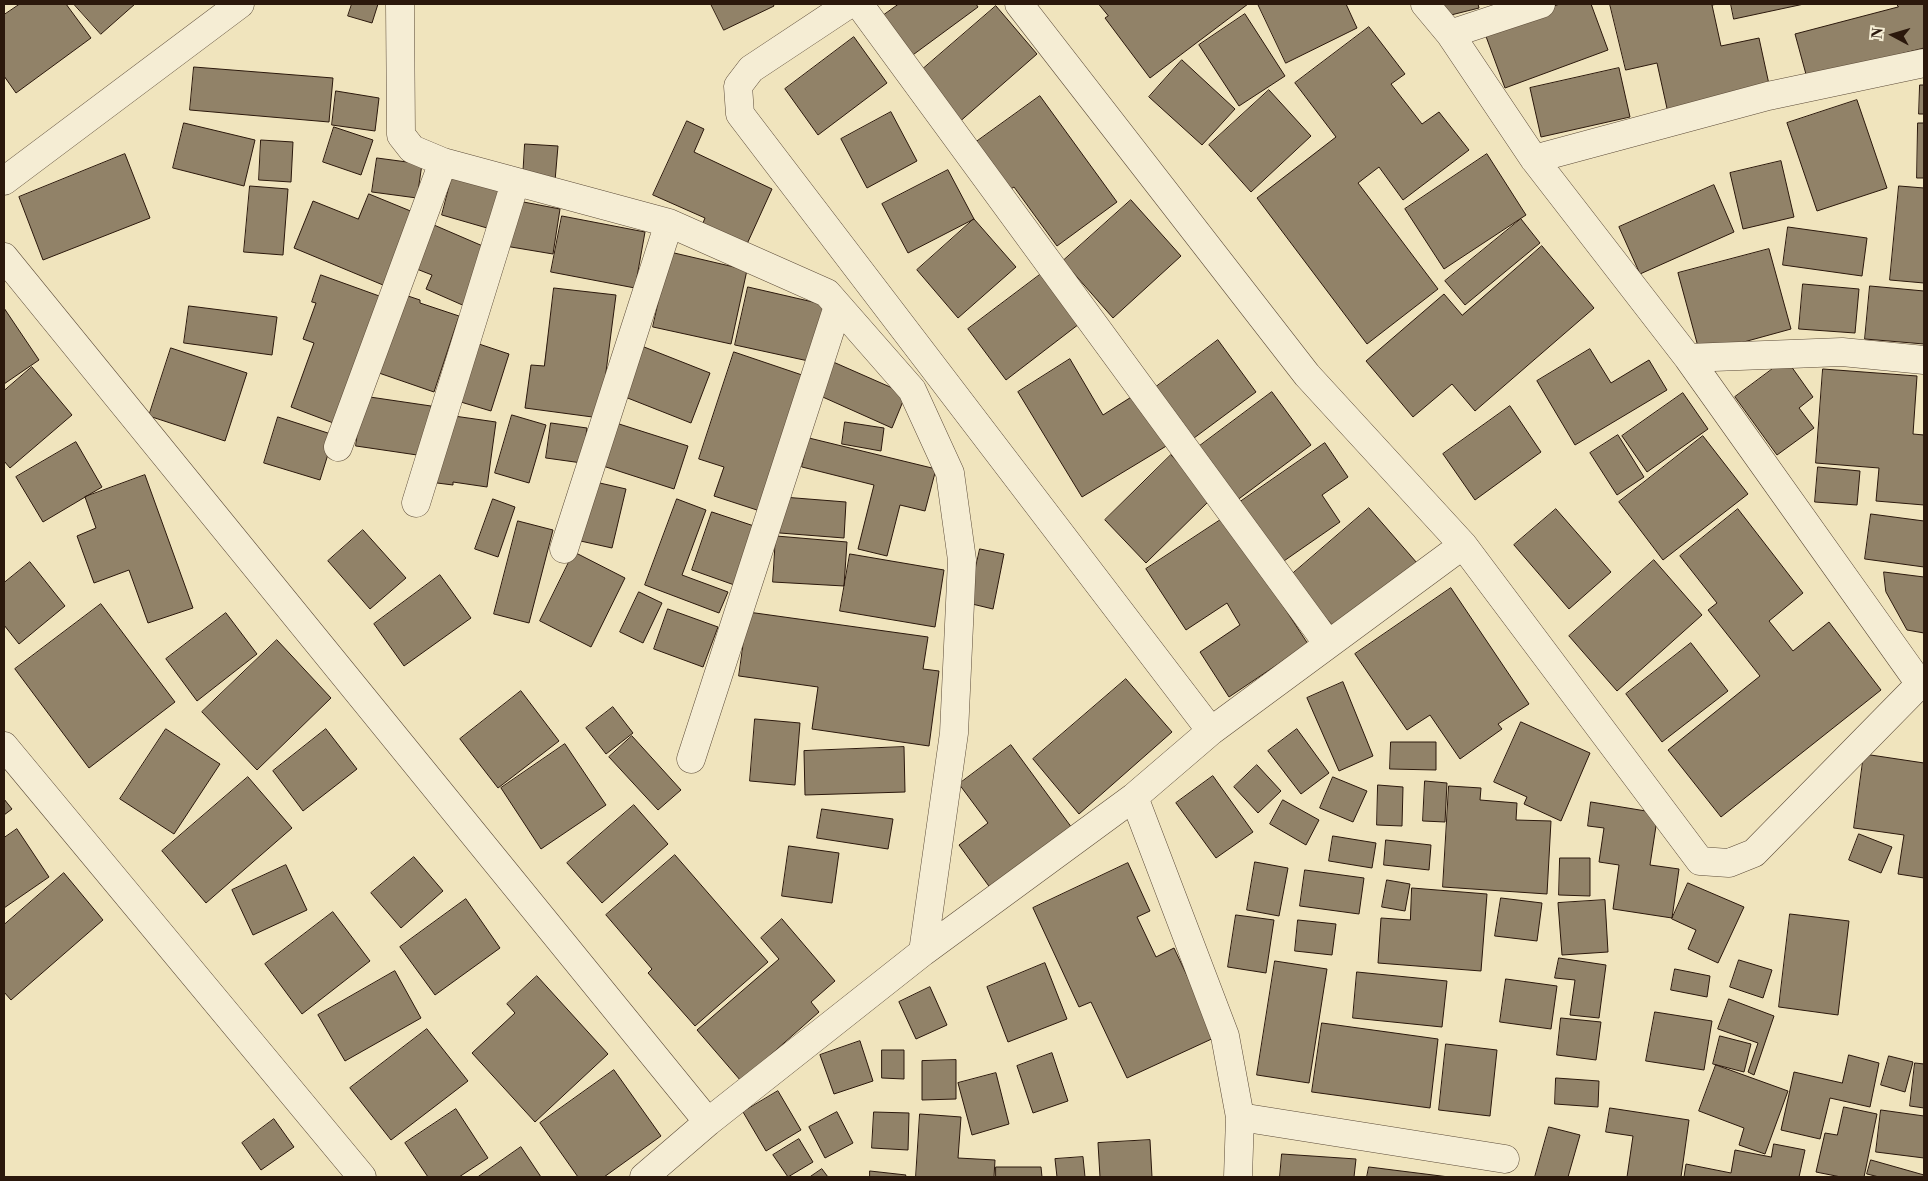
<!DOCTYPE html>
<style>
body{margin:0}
#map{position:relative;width:1928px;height:1181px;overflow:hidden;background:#f0e4bd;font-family:"Libre Bodoni",serif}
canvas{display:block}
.frame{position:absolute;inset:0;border:5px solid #2b180c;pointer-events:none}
.north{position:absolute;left:1868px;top:10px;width:50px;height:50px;-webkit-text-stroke:4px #f5edd4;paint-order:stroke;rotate:276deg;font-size:14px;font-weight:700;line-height:20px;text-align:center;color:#2b180c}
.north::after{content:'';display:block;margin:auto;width:18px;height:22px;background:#2b180c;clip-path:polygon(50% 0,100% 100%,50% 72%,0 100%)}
</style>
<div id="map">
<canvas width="1928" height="1181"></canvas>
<div class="frame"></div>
<div class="north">N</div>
</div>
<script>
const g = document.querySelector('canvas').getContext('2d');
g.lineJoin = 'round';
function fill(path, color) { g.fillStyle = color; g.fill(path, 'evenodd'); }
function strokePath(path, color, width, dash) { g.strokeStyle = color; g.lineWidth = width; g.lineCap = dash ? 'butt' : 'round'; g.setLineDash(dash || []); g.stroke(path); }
const building = new Path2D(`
 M20,4H66L91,38L16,93L4,76V15Z
 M74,4H135L101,34Z
 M352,4H378L372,23L348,16Z
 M711,4H773L774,6L724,30Z
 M899,4H976L978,7L906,60L877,20Z
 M1099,4H1248L1150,78L1105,18L1108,16Z
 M1258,4H1346L1357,28L1286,63Z
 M1444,4H1478L1479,8L1447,16Z
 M1560,4H1591L1608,50L1505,88L1484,31Z
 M1610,4H1718L1712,5L1721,46L1759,38L1770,89L1668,113L1657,63L1626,70Z
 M1731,4H1804L1734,19Z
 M1897,4H1924V48L1807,78L1795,34L1898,7Z
 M996,6L1037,54L957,124L916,75Z
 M1245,14L1285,76L1239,106L1199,45Z
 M1369,27L1405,74L1391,84L1422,124L1439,112L1469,150L1403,200L1379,167L1358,183L1438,289L1367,344L1257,198L1336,137L1295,83Z
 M854,37L887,83L818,135L785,89Z
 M1182,60L1235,109L1202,145L1149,97Z
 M194,67L333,78L329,122L190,110Z
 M1619,68L1630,117L1541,137L1530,88Z
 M1920,85H1924V114H1919Z
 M1269,90L1311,136L1251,192L1209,145Z
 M336,91L379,98L375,131L332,125Z
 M1040,96L1117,202L1057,246L1014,187L1006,192L972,145Z
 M1857,100L1887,188L1817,211L1787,123Z
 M891,112L917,161L867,188L841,139Z
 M687,121L704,129L694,152L772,189L747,244L703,223L705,218L653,195Z
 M184,123L255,140L244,186L173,168Z
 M1918,123H1924V178H1917Z
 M334,127L373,140L361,175L323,162Z
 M261,140L293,142L291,182L259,180Z
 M525,144L558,146L555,181L523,178Z
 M125,154L150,218L43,260L19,197Z
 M1487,154L1526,215L1444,269L1405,209Z
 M377,158L422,164L417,198L372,192Z
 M1781,161L1794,217L1743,229L1730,173Z
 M948,170L974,219L908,253L882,204Z
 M453,173L505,188L494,230L442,215Z
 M1714,185L1734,232L1640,274L1619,227Z
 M250,186L288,189L283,255L244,252Z
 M1899,186L1924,188V283L1890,280Z
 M369,194L413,212L383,285L294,248L313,201L358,219Z
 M513,200L560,209L553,254L505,246Z
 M1131,200L1181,256L1113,318L1063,261Z
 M562,216L645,232L635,288L551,272Z
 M974,219L1016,267L958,318L917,270Z
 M1521,219L1540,243L1465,305L1445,281Z
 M427,222L492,250L467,307L426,289L432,275L409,266Z
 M1788,227L1867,238L1862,276L1783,265Z
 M1542,246L1594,308L1475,411L1452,384L1413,417L1366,361L1444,294L1462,315Z
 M1769,249L1791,329L1700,354L1678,273Z
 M670,252L747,270L731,344L653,327Z
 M1041,274L1079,324L1006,380L968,329Z
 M321,275L382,297L336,424L291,407L314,343L303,339L316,303L312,302Z
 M1803,284L1859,289L1855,333L1799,329Z
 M1870,286L1924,291V344L1865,339Z
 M748,287L826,305L813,362L735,345Z
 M554,288L616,295L600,418L525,408L531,365L544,366Z
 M402,294L420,300V303L459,316L434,392L376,372Z
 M189,306L277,317L272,355L184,343Z
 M4,308L39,360L4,384Z
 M1218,340L1256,392L1194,438L1156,387Z
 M473,342L509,354L491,411L454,400Z
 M639,345L710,373L691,423L620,395Z
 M171,348L247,373L225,441L149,416Z
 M1590,349L1611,383L1649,360L1667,390L1575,445L1537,381Z
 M734,352L805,376L760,511L714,496L724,467L699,459Z
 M1070,359L1103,415L1136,394L1168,445L1082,497L1018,392Z
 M1786,359L1813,397L1799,408L1814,428L1777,455L1735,397Z
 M831,361L906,394L892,428L816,394Z
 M32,367L72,415L10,468L4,461V391Z
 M1823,369L1917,376L1913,434L1924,435V505L1876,501L1879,468L1816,463Z
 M1272,392L1311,445L1236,501L1197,448Z
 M1683,393L1708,429L1647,472L1622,436Z
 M363,396L431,406L424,456L356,446Z
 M1510,406L1541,452L1475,500L1443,454Z
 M447,415L496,422L487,487L453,482V485L437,483Z
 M512,415L546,425L529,483L495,473Z
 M278,417L334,435L320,480L264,463Z
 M845,422L884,428L881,451L842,444Z
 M551,423L587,428L582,463L546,458Z
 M616,423L688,446L674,489L603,466Z
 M1618,435L1644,477L1617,495L1590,453Z
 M1703,436L1748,494L1663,560L1619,502Z
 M809,438L936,469L925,511L900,505L887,556L858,549L874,485L802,467Z
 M76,442L102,487L43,522L16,477Z
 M1325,443L1348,477L1322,495L1340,522L1281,563L1240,502Z
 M1171,455L1212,498L1146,563L1105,520Z
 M1818,467L1860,471L1857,505L1815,502Z
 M145,475L193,608L148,623L129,570L94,583L77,536L96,528L85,497Z
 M591,481L626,489L612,548L576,540Z
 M783,497L846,502L844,538L780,533Z
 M493,499L515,507L498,557L475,549Z
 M677,499L706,510L682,575L728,592L719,613L645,585Z
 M1369,508L1417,563L1338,632L1290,576Z
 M1556,509L1611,572L1569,609L1514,545Z
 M1738,509L1803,593L1769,621L1793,651L1829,622L1881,690L1721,817L1668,750L1760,676L1708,610L1717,603L1680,556Z
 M712,512L760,528L740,587L692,570Z
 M1871,514L1924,521V567L1865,559Z
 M1225,517L1308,644L1229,697L1200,652L1240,625L1227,603L1186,630L1146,569Z
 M518,521L553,530L529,623L494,614Z
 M363,530L406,578L370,609L328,561Z
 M776,536L847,542L844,586L773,582Z
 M980,549L1004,554L993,609L968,603Z
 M574,552L625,578L591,647L540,621Z
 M850,554L944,570L935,627L840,611Z
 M1654,560L1702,615L1617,691L1569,636Z
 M30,562L65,606L19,644L4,625V583Z
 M1884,572L1924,577V633L1907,630L1886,592Z
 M440,575L471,618L404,666L374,624Z
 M1451,588L1529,704L1498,724L1502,729L1460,759L1430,715L1407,730L1355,654Z
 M639,592L662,603L643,643L620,632Z
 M101,604L175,702L89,768L15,669Z
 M668,609L718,627L703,667L654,649Z
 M748,612L928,637L923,669L939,671L929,746L812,729L818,687L739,676Z
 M226,613L257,654L197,701L166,659Z
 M277,640L331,698L257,770L202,712Z
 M1691,643L1728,691L1662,742L1626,694Z
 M1126,679L1172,732L1079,814L1033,759Z
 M1343,682L1373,756L1339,771L1307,698Z
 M521,691L559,741L498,788L460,739Z
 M613,707L633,733L606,754L586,728Z
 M755,719L800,723L795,785L750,781Z
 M1521,722L1590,753L1561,821L1524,804L1527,797L1494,782Z
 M166,729L220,764L174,834L120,799Z
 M326,729L357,769L303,811L273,771Z
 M1297,729L1329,773L1301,794L1268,751Z
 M632,736L681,790L658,810L609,757Z
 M1391,742H1436V770L1390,769Z
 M565,744L606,805L541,849L501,788Z
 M1011,745L1072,828L991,889L959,845L988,823L959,784Z
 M904,747L905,792L805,795L804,751Z
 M1864,754L1924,763V878L1898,874L1904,835L1854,828Z
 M1257,765L1281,791L1258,813L1234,787Z
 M1213,776L1253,832L1216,858L1176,803Z
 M248,777L292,828L206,903L162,851Z
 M1333,777L1367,791L1353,822L1320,808Z
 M1425,781L1447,783L1445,822L1423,821Z
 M1378,785L1403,787L1402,826L1377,825Z
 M1449,786L1481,788L1480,800L1517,803L1516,820L1551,821L1547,894L1443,887Z
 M4,799L12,809L4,815Z
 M1283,800L1319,820L1306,845L1270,824Z
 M1591,802L1658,813L1650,865L1679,869L1672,918L1613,909L1619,865L1599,862L1604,828L1588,826Z
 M634,805L668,844L602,903L567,863Z
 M822,809L893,819L888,849L817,838Z
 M17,829L49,877L4,908V838Z
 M1859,834L1892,847L1881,873L1849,860Z
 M1333,836L1376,843L1372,868L1329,861Z
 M1386,840L1431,845L1429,870L1384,865Z
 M789,846L839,853L832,903L782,896Z
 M675,855L768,962L695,1026L648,973L652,969L606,915Z
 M414,857L443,891L401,928L371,893Z
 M1560,858H1590V896L1559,895Z
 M1255,862L1288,868L1279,916L1247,910Z
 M1128,863L1150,911L1137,917L1156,957L1174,948L1216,1037L1127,1078L1091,1002L1079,1007L1033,908Z
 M286,865L307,910L253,935L232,890Z
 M1305,870L1364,878L1359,914L1300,906Z
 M64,873L103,920L11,1000L4,992V925Z
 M1387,880L1410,884L1405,911L1382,907Z
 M1688,883L1744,907L1718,963L1688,949L1696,930L1672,919Z
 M1412,888L1487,894L1481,971L1378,963L1381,918L1410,920Z
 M1501,898L1542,903L1537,941L1495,936Z
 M466,899L500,948L435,995L400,947Z
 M1605,900L1608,952L1562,955L1558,903Z
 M333,912L370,961L302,1014L265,964Z
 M1790,914L1849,921L1838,1015L1779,1007Z
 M1236,915L1274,920L1266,973L1228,967Z
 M782,919L835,981L811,1002L819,1012L741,1081L697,1030L779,959L761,938Z
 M1298,920L1336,924L1332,955L1295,951Z
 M1559,958L1606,965L1599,1018L1570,1015L1575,980L1555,978Z
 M1739,960L1772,970L1763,998L1730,987Z
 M1275,961L1327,969L1309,1083L1257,1075Z
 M1045,963L1067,1019L1008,1042L987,987Z
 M1675,969L1710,976L1707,997L1671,990Z
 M395,971L421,1018L345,1061L318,1015Z
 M1357,972L1447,981L1442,1027L1353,1018Z
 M537,976L608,1054L535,1122L472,1053L515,1013L507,1004Z
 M1506,979L1557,986L1551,1029L1500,1022Z
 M930,987L947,1025L916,1039L899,1002Z
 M1729,999L1774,1016L1754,1075L1748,1072L1758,1043L1718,1029Z
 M1655,1012L1712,1021L1704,1070L1646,1061Z
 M1561,1018L1601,1022L1596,1060L1557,1055Z
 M1322,1023L1438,1039L1430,1108L1312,1092Z
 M427,1029L468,1081L391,1140L350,1088Z
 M1720,1036L1751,1044L1744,1072L1713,1064Z
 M860,1041L873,1081L834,1094L820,1055Z
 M1446,1044L1497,1050L1490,1116L1439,1110Z
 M882,1050H904V1079L882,1078Z
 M1052,1053L1068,1101L1033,1113L1017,1066Z
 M1849,1055L1879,1063L1870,1107L1830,1098L1820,1139L1781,1130L1794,1072L1842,1083Z
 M1889,1056L1913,1062L1905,1092L1881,1085Z
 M956,1060V1099L922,1100V1061Z
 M1915,1063L1924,1064V1108L1910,1106Z
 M1716,1065L1788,1091L1765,1154L1739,1145L1744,1128L1699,1111Z
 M614,1070L661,1136L604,1177H578L540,1123Z
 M996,1073L1009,1124L972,1135L958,1083Z
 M1556,1078L1599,1081L1598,1107L1555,1104Z
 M778,1091L801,1130L766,1151L743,1112Z
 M1844,1107L1877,1114L1864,1177H1841L1816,1172L1825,1133L1837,1135Z
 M1610,1108L1689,1120L1681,1177H1627L1633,1136L1606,1132Z
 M456,1109L488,1158L459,1177H428L405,1143Z
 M1881,1110L1924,1116V1158L1876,1152Z
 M837,1112L853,1143L825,1158L809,1127Z
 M874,1112L909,1113L908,1150L872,1148Z
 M920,1114L961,1117L958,1158L995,1160L994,1177H916Z
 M274,1119L294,1147L261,1170L242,1143Z
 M1549,1127L1580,1135L1568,1177H1535Z
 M799,1139L813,1162L788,1177L773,1155Z
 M1150,1140L1152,1177H1100L1098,1143Z
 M1774,1144L1805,1150L1799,1177H1684L1686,1164L1731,1173L1735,1150L1771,1157Z
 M521,1147L541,1177H478Z
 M1282,1154L1356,1159L1354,1177H1280Z
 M1083,1157L1085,1177H1057L1055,1159Z
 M1871,1160L1924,1175V1177H1879L1867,1174Z
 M996,1167H1041L1042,1177H996Z
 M1369,1167L1449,1177H1367Z
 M822,1169L828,1177H810Z
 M870,1171L906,1175L905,1177H870Z`);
fill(building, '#918268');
strokePath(building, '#2b180c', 1);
const street = new Path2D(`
 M400,4L401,135L412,149L443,162L669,223L827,293L912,390L950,473L962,560L954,733L923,952
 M849,4L751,69L738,86L740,114L1211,731
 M859,4L1328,644
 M1019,4L1307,375L1463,545L1700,861L1729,863L1754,853L1920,684L1688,358L1534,159L1450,34L1425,4
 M1450,34L1541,4
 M1534,159L1768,96L1924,63
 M4,181L240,4
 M4,257L708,1122
 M1688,358L1842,352L1924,360
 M338,447L443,162
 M416,503L515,183
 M564,549L669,223
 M4,746L362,1177
 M691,759L838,306
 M1134,797L1225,1036L1240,1117L1238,1177
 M1240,1117L1505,1159
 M644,1177L708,1122L923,952L1134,797L1211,731L1463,545`);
strokePath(street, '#5c4b38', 29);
strokePath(street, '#f5edd4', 28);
</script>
